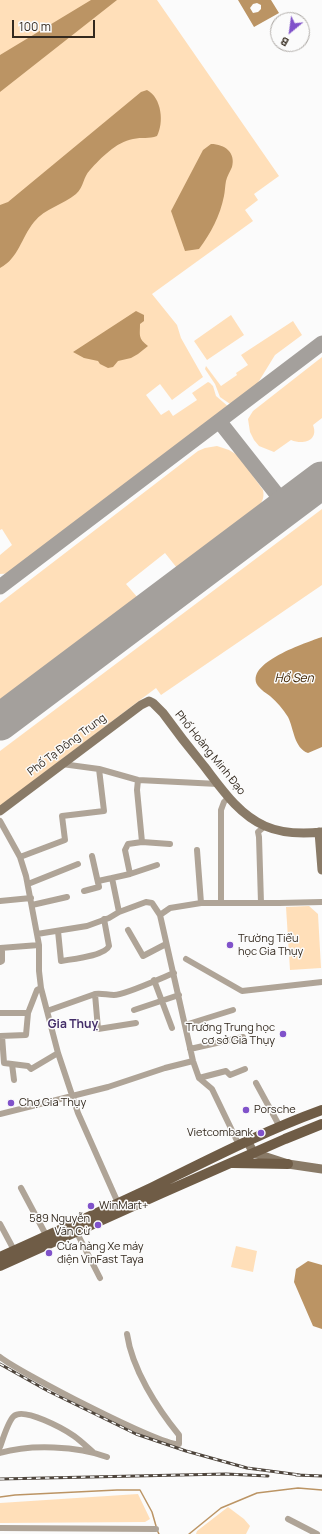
<!DOCTYPE html>
<meta charset="utf-8">
<style>
body{margin:0}
#map{position:relative;width:322px;height:1534px;overflow:hidden;background:#fbfbfb;font-family:Manrope,sans-serif}
canvas{display:block}
.north{position:absolute;left:270px;top:12px;width:40px;height:40px;box-sizing:border-box;background:#fbfbfb;border:1px solid #aba7a3;border-radius:50%;rotate:209deg;font-size:11px;font-weight:700;line-height:16px;text-align:center;color:#33291e}
.north::after{content:'';display:block;margin:auto;width:14px;height:18px;background:#8052ca;clip-path:polygon(50% 0,100% 100%,50% 72%,0 100%)}
.scale{position:absolute;left:12px;top:20px;width:83px;height:18px;box-sizing:border-box;border:2px solid #33291e;border-top:0;padding-left:5px;font-size:12px;line-height:14px;white-space:nowrap;color:#33291e;-webkit-text-stroke:3px #fbfbfb;paint-order:stroke}
</style>
<div id="map">
<canvas width="322" height="1534"></canvas>
<div class="north">B</div>
<div class="scale">100 m</div>
</div>
<script>
const g = document.querySelector('canvas').getContext('2d');
g.lineJoin = 'round';
function fill(path, color) { g.fillStyle = color; g.fill(path, 'evenodd'); }
function strokePath(path, color, width, dash) { g.strokeStyle = color; g.lineWidth = width; g.lineCap = dash ? 'butt' : 'round'; g.setLineDash(dash || []); g.stroke(path); }
function label(font, color, halo, rows, align = 'center') {
  g.font = font + ' Manrope,sans-serif'; g.lineWidth = 3; g.setLineDash([]); g.textBaseline = 'middle'; g.strokeStyle = halo; g.fillStyle = color; for (const [text, x, y, turn = 0] of rows) {
    g.save(); g.translate(x, y); g.rotate((+turn || 0) * Math.PI / 180); g.textAlign = isNaN(turn) ? turn : align; if (halo) g.strokeText(text, 0, 0); g.fillText(text, 0, 0); g.restore();
  }
}
fill(new Path2D(`
 M0,0H157L279,176L254,194L258,200L245,210L253,221L152,294L177,325L181,338L203,377L172,400L160,384L146,395L161,415L169,410L173,416L197,400L192,393L208,382L210,383L213,386L216,396L230,408L15,573L0,574V555L12,545L2,529L0,530Z
 M231,315L244,335L207,360L194,341Z
 M293,321L302,335L275,355L256,386L249,393L233,406L220,397L215,384L205,369L206,366L221,386L237,375L236,373L248,365L241,355Z
 M322,357V418L313,425C319,441 303,445 291,440L274,452L259,446L254,440L250,432L248,419L253,411Z
 M217,446L229,450L239,456L263,490C265,499 261,504 255,510L177,568L165,553L126,584L138,598L0,702V603L198,451L205,448Z
 M322,509V585L161,695L156,688L0,806V751Z
 M309,906L318,914L321,968L290,970L286,907Z
 M236,1246L257,1251L253,1272L231,1267Z
 M138,1494L150,1519L145,1522L0,1523V1503Z
 M228,1507L244,1519L250,1526L246,1534H196L197,1531Z`), '#ffdfb9');
fill(new Path2D(`
 M91,0H117L0,92V55Z
 M238,0H271L279,13L254,27ZM257,3L261,5V9L258,12L253,13L250,8L253,4Z
 M147,90C162,98 164,123 157,136C149,139 142,137 133,139C116,142 101,158 90,170C83,177 84,187 76,194C63,205 45,208 34,222C21,238 19,258 0,268V205L8,202L141,92Z
 M211,144C225,144 236,153 232,167C230,172 227,176 226,181C225,186 225,191 224,196C220,216 211,233 199,249L185,251L171,211L203,150Z
 M136,311L144,315V321L140,324C140,336 138,338 148,346L138,354L131,358L118,361L113,367L108,368L100,364L98,361L84,358L73,352Z
 M322,637V747L308,753C294,748 294,729 288,717C283,709 277,702 270,696C266,693 261,690 258,686C243,663 308,642 322,637Z
 M308,1261L322,1265V1329L313,1326L294,1282L296,1269Z`), '#bb9464');
strokePath(new Path2D(`
 M0,1497L15,1495L117,1490H140L152,1512L156,1526
 M157,1530L159,1534
 M189,1534L221,1508L257,1493L298,1488L322,1490`), '#bb9464', 1.5);
strokePath(new Path2D(`
 M219,421L286,506
 M0,587L322,343`), '#a4a09c', 15);
strokePath(new Path2D(`
 M0,722L322,480`), '#a4a09c', 37);
strokePath(new Path2D(`
 M62,764L99,769L138,780L218,784
 M0,821L20,857L26,876L39,945V971L41,988L58,1053L78,1113L118,1203
 M142,842L170,844
 M197,850L201,903
 M20,857L65,840L62,816L104,811L99,769
 M130,874L157,865
 M98,881L112,878
 M28,884L78,864
 M84,891L99,887L92,856
 M0,901L31,898
 M221,903V810L224,802L228,798
 M261,903L259,837L258,832L265,826
 M32,905L67,897
 M119,912L112,878L130,874L125,850L128,844L142,842L137,790L138,780
 M160,915L170,908L201,903H279L322,902
 M128,930L143,956L166,944
 M58,931L61,961C72,959 105,956 109,946L104,919
 M37,934L87,926L109,918L119,912L146,902L152,903L160,915L193,1061L199,1078L212,1089L239,1145
 M0,948L39,945
 M186,959L242,991L322,982
 M0,962L2,961V948
 M154,980L172,1028
 M95,994L98,1029L136,1023
 M134,1010L179,995
 M47,1011L95,994C102,993 107,995 114,995C125,995 161,978 174,973
 M0,1013H28L37,990L41,988
 M185,1025L233,1010
 M0,1036L26,1035L28,1013
 M2,1036L4,1063L28,1066L31,1069L58,1053
 M190,1049L243,1037
 M12,1064L14,1080
 M199,1078L226,1071L230,1075L245,1069
 M256,1083L280,1127
 M0,1114L108,1087L165,1068L193,1061
 M21,1188L46,1235
 M0,1224L14,1250
 M76,1231L100,1278
 M0,1357C19,1372 162,1447 179,1444V1435C157,1408 132,1369 127,1334
 M0,1447C3,1439 8,1421 14,1416C24,1407 64,1429 74,1436C81,1441 87,1447 93,1452
 M0,1453C30,1444 78,1446 107,1457
 M288,1519L317,1534
 M0,1528L156,1529`), '#afa497', 6);
strokePath(new Path2D(`
 M0,811L141,705L149,701L153,703L163,713C176,731 190,749 204,766C221,788 238,814 265,826C283,834 303,834 322,832
 M319,832L322,870
 M247,1141L254,1153L288,1164L322,1169`), '#897a67', 9);
strokePath(new Path2D(`
 M233,1163L288,1164
 M0,1257C51,1234 102,1211 153,1187C208,1160 264,1131 322,1110
 M0,1266L160,1194L285,1139L322,1124`), '#6f5c46', 10);
const rail = new Path2D(`
 M0,1364L48,1391L136,1434L186,1451L247,1468L300,1475
 M296,1475L322,1476
 M0,1479L226,1474L268,1476`);
strokePath(rail, '#4e453c', 3);
strokePath(rail, '#fbfbfb', 1.5, [4.5]);
for (const [x, y, r, color] of [
 [230,945,4,"#8052ca"],
 [283,1034,4,"#8052ca"],
 [11,1103,4,"#8052ca"],
 [246,1110,4,"#8052ca"],
 [261,1133,4,"#8052ca"],
 [91,1206,4,"#8052ca"],
 [98,1225,4,"#8052ca"],
 [49,1253,4,"#8052ca"]
]) { const dot = new Path2D(); dot.arc(x, y, r, 0, 2 * Math.PI); g.fillStyle = color; g.fill(dot); strokePath(dot, '#fbfbfb', 1.5); }
label('11px', '#33291e', '#fbfbfb', [
 ["Phố Tạ Đông Trung",67,745,-37],
 ["Phố Hoàng Minh Đạo",210,753,51]
]);
label('11px', '#33291e', '#fbfbfb', [
 ["Trường Tiểu",238,939],
 ["học Gia Thụy",238,952],
 ["Trường Trung học",275,1028,"right"],
 ["cơ sở Gia Thụy",275,1041,"right"],
 ["Chợ Gia Thụy",19,1103],
 ["Porsche",254,1110],
 ["Vietcombank",253,1133,"right"],
 ["WinMart+",99,1206],
 ["589 Nguyễn",90,1219,"right"],
 ["Văn Cừ",90,1232,"right"],
 ["Cửa hàng Xe máy",57,1247],
 ["điện VinFast Taya",57,1260]
], 'left');
label('italic 12px', '#3f2400', '#fbfbfb', [
 ["Hồ Sen",294,679]
]);
label('bold 12px', '#432d68', '#fbfbfb', [
 ["Gia Thuỵ",73,1025]
]);
</script>
